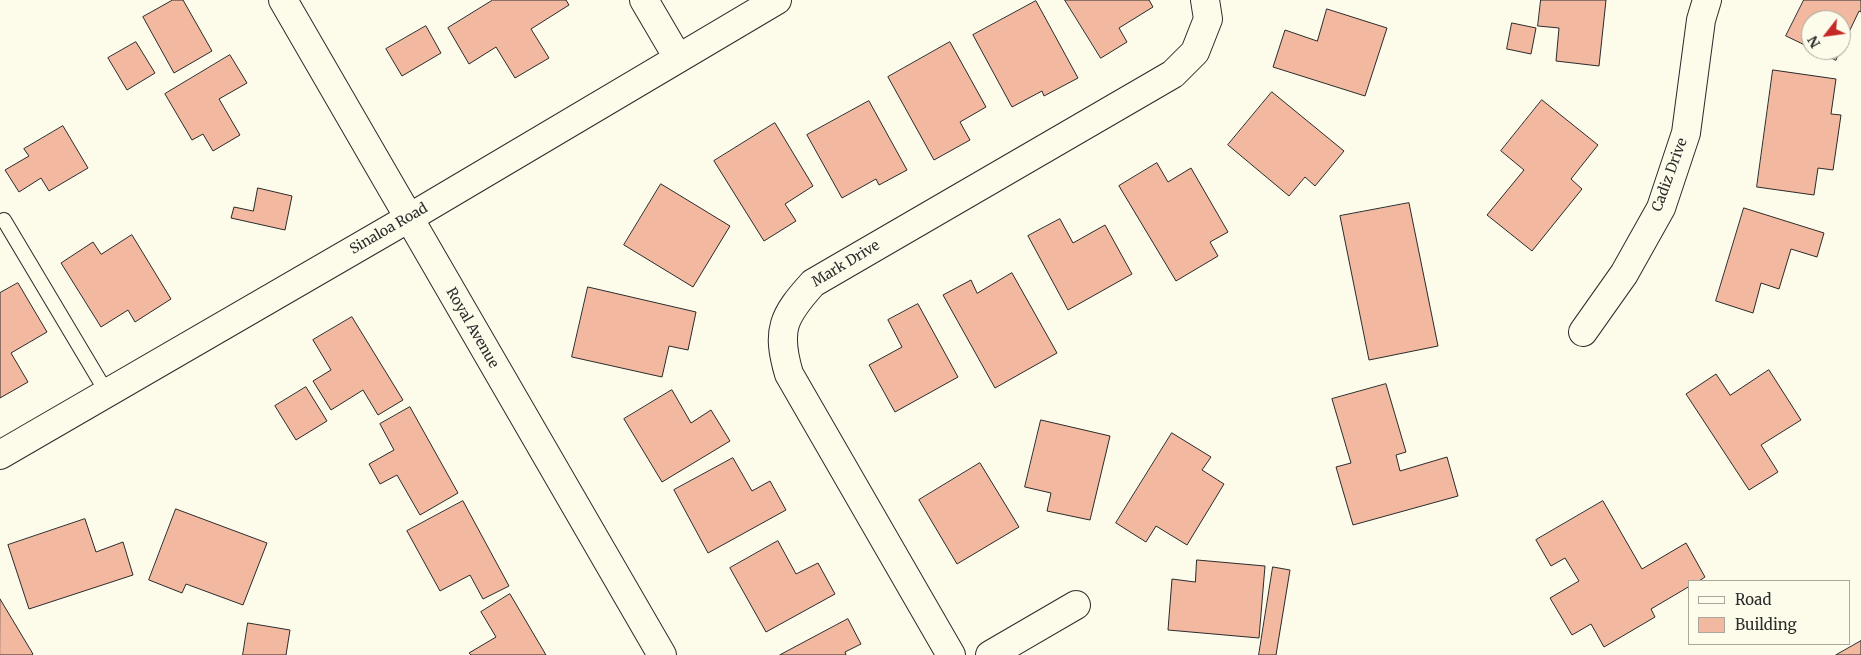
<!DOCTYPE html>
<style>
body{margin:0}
#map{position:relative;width:1861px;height:655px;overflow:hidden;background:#fdfbea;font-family:Merriweather,serif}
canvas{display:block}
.legend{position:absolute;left:1688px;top:580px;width:162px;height:65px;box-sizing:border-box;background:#fdfbea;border:1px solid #a9a89e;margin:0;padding:6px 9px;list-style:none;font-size:15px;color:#2b2b2b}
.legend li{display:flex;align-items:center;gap:10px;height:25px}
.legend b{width:25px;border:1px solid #a9a89e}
.north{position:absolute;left:1801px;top:10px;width:50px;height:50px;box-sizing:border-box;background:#fdfbea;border:1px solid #a9a89e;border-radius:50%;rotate:240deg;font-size:14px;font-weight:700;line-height:20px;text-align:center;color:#2b2b2b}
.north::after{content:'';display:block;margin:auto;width:18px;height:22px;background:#c62828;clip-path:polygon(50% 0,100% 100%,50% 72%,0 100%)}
</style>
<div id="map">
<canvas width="1861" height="655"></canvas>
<ul class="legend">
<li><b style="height:6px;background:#fdfbea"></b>Road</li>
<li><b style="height:14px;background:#f2b8a0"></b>Building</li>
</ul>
<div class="north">N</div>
</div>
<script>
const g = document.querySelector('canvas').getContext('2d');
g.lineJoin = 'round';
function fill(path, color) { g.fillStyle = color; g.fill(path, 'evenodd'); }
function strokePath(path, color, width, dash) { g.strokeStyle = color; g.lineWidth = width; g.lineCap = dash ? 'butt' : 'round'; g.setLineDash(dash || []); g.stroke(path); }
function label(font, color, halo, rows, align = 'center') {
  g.font = font + ' Merriweather,serif'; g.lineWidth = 4; g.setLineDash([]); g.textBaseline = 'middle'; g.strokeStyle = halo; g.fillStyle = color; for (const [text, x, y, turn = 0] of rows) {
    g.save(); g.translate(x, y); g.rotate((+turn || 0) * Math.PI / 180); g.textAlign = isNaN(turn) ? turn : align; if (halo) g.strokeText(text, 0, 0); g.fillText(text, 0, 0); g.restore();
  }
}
const building = new Path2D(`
 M173,0H183L212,51L174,73L143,17Z
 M493,0H566L569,5L531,29L549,58L515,78L496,47L469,64L448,28Z
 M1065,0H1149L1153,7L1119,28L1127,42L1101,58Z
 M1541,0H1606L1599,66L1556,61L1559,28L1538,26Z
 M1804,0H1861V12L1859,11L1841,49V20H1811V48L1786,36Z
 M1036,1L1078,78L1044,96L1042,91L1012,107L973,35Z
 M1327,9L1387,28L1365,96L1273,67L1285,30L1317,41Z
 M1512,23L1536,28L1531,54L1507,49Z
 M426,26L441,53L402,76L386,49Z
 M136,42L155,73L127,90L108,58Z
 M950,42L986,107L960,122L970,140L934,160L888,77Z
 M1816,50H1840L1836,60Z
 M230,55L247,83L219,99L240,135L213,151L203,134L192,140L165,94Z
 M1773,70L1836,79L1831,114L1841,115L1833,170L1818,168L1814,195L1757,187Z
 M1272,92L1344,151L1315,186L1305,177L1289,196L1228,145Z
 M1542,100L1598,145L1571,179L1582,189L1532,251L1487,215L1524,170L1501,151Z
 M869,101L907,170L879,185L876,179L842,198L807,135Z
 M775,123L813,186L785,204L796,221L764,241L714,161Z
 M63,126L88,168L49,191L41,178L19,192L5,170L29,156L24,149Z
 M1157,163L1168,182L1191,168L1228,232L1210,242L1218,256L1176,281L1119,186Z
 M661,184L730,226L693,287L624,245Z
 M258,188L292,196L285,230L231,218L234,207L253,211Z
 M1409,203L1438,346L1369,360L1340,216Z
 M1744,208L1824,233L1817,257L1791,249L1779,289L1761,283L1753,313L1716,301Z
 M1060,219L1073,243L1105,225L1132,274L1068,310L1028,236Z
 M132,235L171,299L135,322L128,310L101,327L61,263L93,242L101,254Z
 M1012,273L1057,353L995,388L943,295L971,280L977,293Z
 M18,283L47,332L11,353L28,382L0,398V293Z
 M588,287L696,312L688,350L669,346L662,377L572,357Z
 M918,304L958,377L895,412L869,365L902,347L888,320Z
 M352,317L403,400L378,415L363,390L331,410L313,381L331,370L313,340Z
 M1769,370L1801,420L1761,445L1778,472L1749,490L1686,394L1716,374L1730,395Z
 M1386,384L1406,452L1396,455L1400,471L1447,457L1458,496L1353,525L1336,467L1351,463L1332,399Z
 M306,387L327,421L296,440L275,406Z
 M672,390L691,423L711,410L730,441L662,482L624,419Z
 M410,407L458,493L420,515L397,475L380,484L369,464L394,450L380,424Z
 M1041,420L1110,436L1090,520L1047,511L1051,493L1025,487Z
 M1172,433L1211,457L1202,470L1224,484L1187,545L1156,526L1146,542L1116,523Z
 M733,458L752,491L770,481L786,510L708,553L674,490Z
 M980,463L1019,527L957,564L919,500Z
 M463,501L509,586L483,599L470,575L440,591L407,531Z
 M1603,501L1642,569L1686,543L1705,577L1699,581H1690V586L1651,609L1655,617L1604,647L1591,624L1572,635L1550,598L1579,581L1565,558L1551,566L1536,540Z
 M176,509L267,543L243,605L186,584L182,593L149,580Z
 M85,519L96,552L123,542L133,575L29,609L8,545Z
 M778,541L796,574L818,563L835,594L766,632L730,568Z
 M1197,560L1265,566L1259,638L1168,630L1172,579L1195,582Z
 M1273,567L1290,570L1276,655H1259Z
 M510,594L546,655H471L469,653L496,637L481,612Z
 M0,599L33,654L32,655H0Z
 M848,619L861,644L845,652L846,655H780Z
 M248,623L290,630L286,655H243Z
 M1861,641V655H1836Z`);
fill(building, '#f2b8a0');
strokePath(building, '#2b2b2b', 1);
const service = new Path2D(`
 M4,220L107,393`);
const minor = new Path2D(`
 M644,0L678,58
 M1583,332L1624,274L1661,208L1686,133L1701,20L1707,0
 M951,655L789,374C776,330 783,316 813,283L1173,74L1195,52L1208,19L1205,0
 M990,655L1076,605`);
const tertiary = new Path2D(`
 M0,455L409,218L777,0`);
const secondary = new Path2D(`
 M283,0L662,655`);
strokePath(service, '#2b2b2b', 16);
strokePath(minor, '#2b2b2b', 30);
strokePath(tertiary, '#2b2b2b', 30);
strokePath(secondary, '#2b2b2b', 30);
strokePath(service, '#fdfbea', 14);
strokePath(minor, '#fdfbea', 28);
strokePath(tertiary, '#fdfbea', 28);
strokePath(secondary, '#fdfbea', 28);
label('14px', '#2b2b2b', '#fdfbea', [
 ["Cadiz Drive",1670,175,-70],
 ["Sinaloa Road",389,229,-30],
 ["Mark Drive",846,264,-31],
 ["Royal Avenue",472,328,60]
]);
</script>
